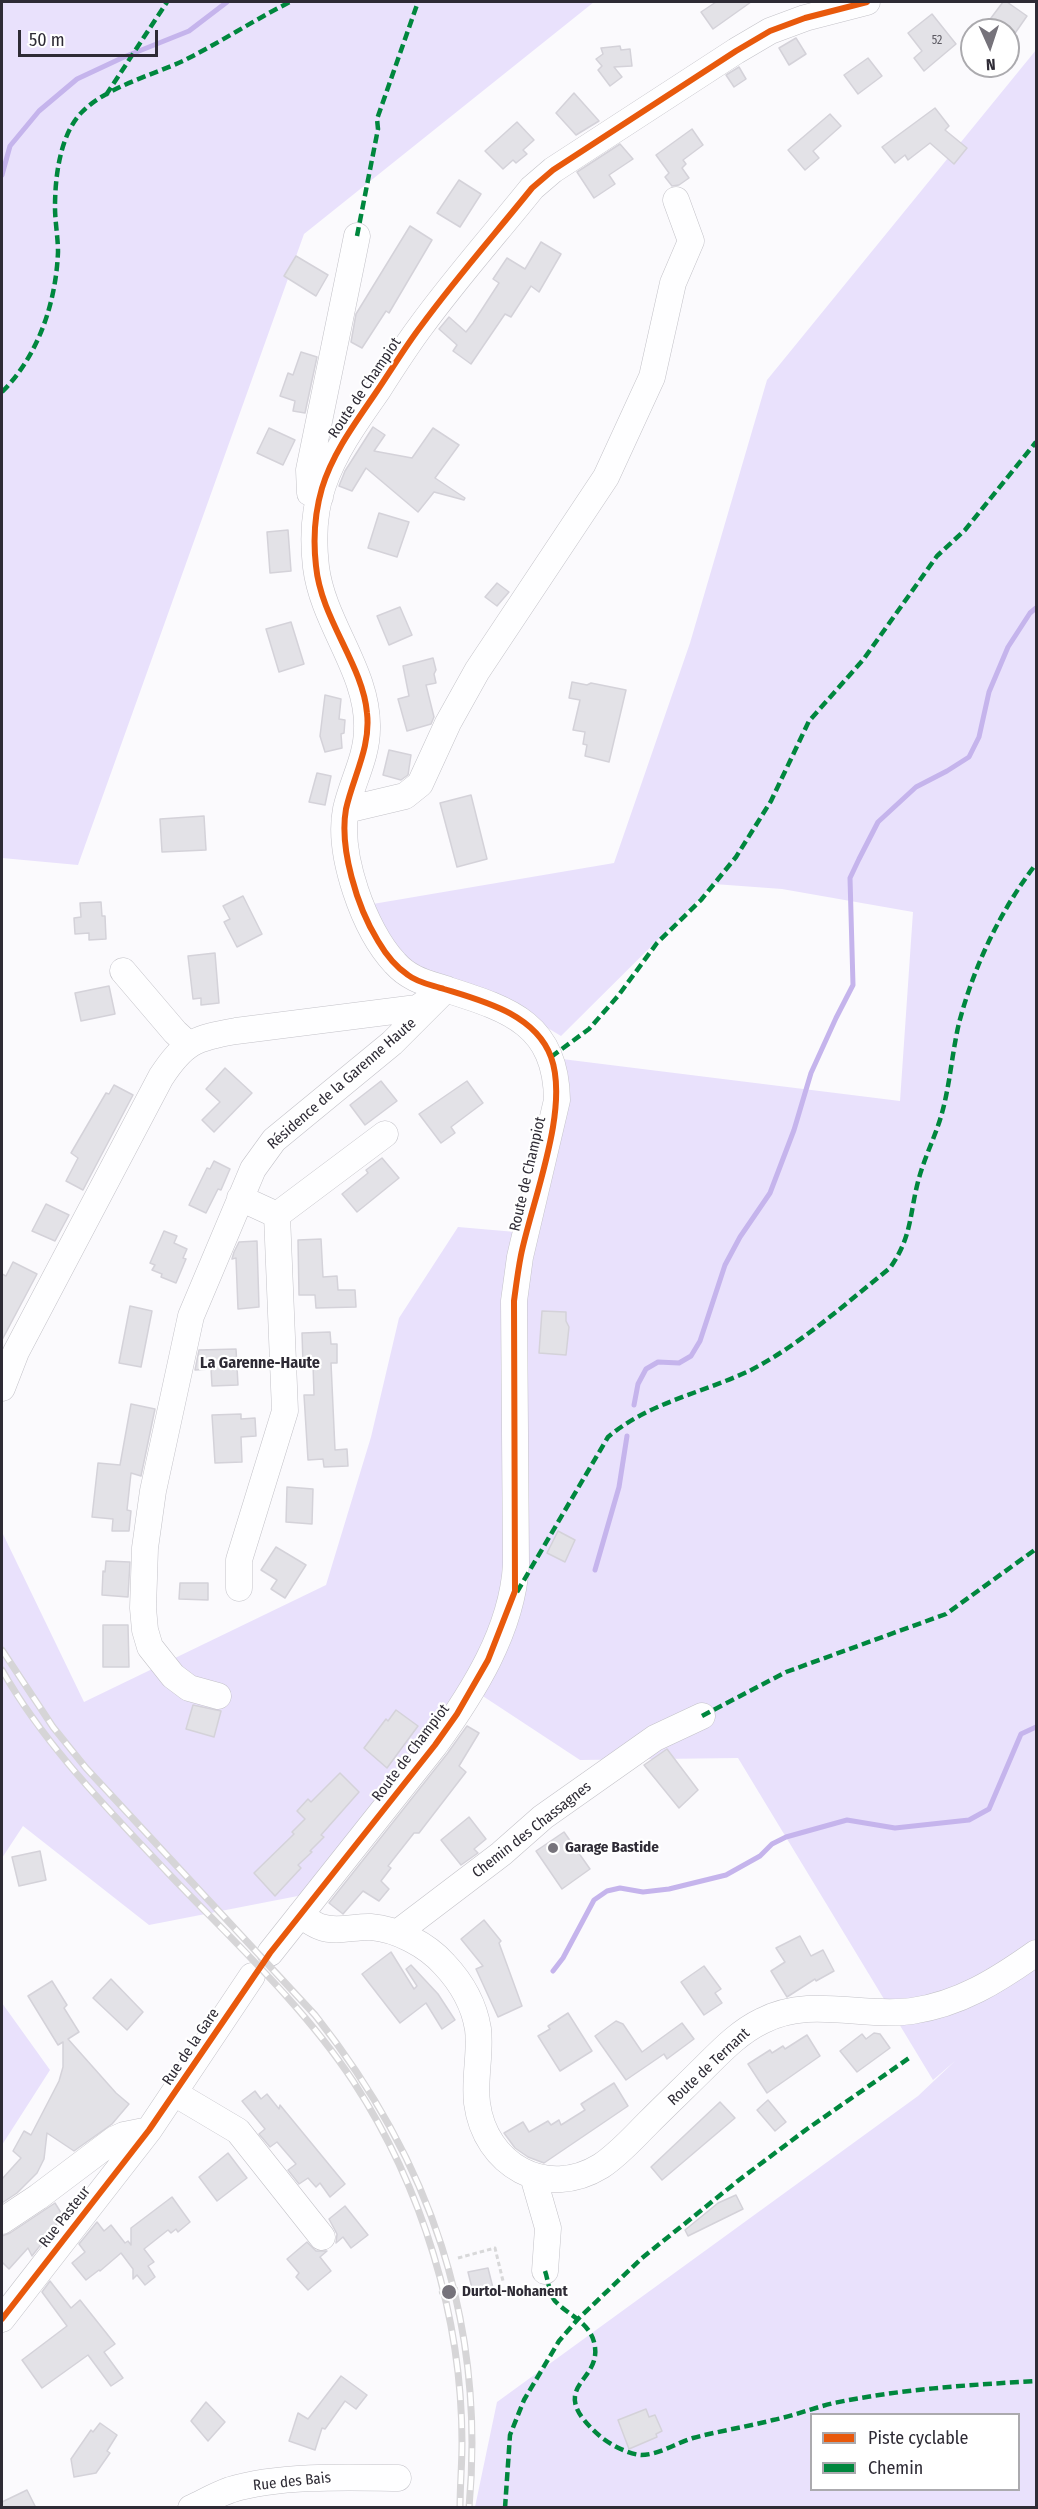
<!DOCTYPE html>
<meta charset="utf-8">
<style>
body{margin:0}
#map{position:relative;width:1038px;height:2509px;overflow:hidden;background:#fbfafd;font-family:"Fira Sans Condensed",sans-serif}
canvas{display:block}
.frame{position:absolute;inset:0;border:3px solid #2e2b35;pointer-events:none}
.legend{position:absolute;left:810px;top:2413px;width:210px;height:78px;box-sizing:border-box;background:#fff;border:2px solid #abaaae;margin:0;padding:8px 10px;list-style:none;font-size:18px;color:#2e2b35}
.legend li{display:flex;align-items:center;gap:12px;height:30px}
.legend b{width:30px;border:2px solid #abaaae}
.north{position:absolute;left:960px;top:18px;width:60px;height:60px;box-sizing:border-box;background:#fff;border:2px solid #abaaae;border-radius:50%;rotate:177deg;font-size:16px;font-weight:700;line-height:24px;text-align:center;color:#2e2b35}
.north::after{content:'';display:block;margin:auto;width:21px;height:27px;background:#76737b;clip-path:polygon(50% 0,100% 100%,50% 72%,0 100%)}
.scale{position:absolute;left:18px;top:30px;width:140px;height:27px;box-sizing:border-box;border:3px solid #2e2b35;border-top:0;padding-left:8px;font-size:18px;line-height:21px;white-space:nowrap;color:#2e2b35;-webkit-text-stroke:4px #fff;paint-order:stroke}
</style>
<div id="map">
<canvas width="1038" height="2509"></canvas>
<div class="frame"></div>
<ul class="legend">
<li><b style="height:8px;background:#e8590c"></b>Piste cyclable</li>
<li><b style="height:8px;background:#00873e"></b>Chemin</li>
</ul>
<div class="north">N</div>
<div class="scale">50 m</div>
</div>
<script>
const g = document.querySelector('canvas').getContext('2d');
g.lineJoin = 'round';
function fill(path, color) { g.fillStyle = color; g.fill(path, 'evenodd'); }
function strokePath(path, color, width, dash) { g.strokeStyle = color; g.lineWidth = width; g.lineCap = dash ? 'butt' : 'round'; g.setLineDash(dash || []); g.stroke(path); }
function label(font, color, halo, rows, align = 'center') {
  g.font = font + ' "Fira Sans Condensed",sans-serif'; g.lineWidth = 4.5; g.setLineDash([]); g.textBaseline = 'middle'; g.strokeStyle = halo; g.fillStyle = color; for (const [text, x, y, turn = 0] of rows) {
    g.save(); g.translate(x, y); g.rotate((+turn || 0) * Math.PI / 180); g.textAlign = isNaN(turn) ? turn : align; if (halo) g.strokeText(text, 0, 0); g.fillText(text, 0, 0); g.restore();
  }
}
fill(new Path2D(`
 M2,2H594L304,234L78,865L2,858Z
 M1036,50V2507H475L497,2402L918,2096L955,2061L933,2080L738,1758L580,1760L466,1685L308,1894L149,1925L23,1826L2,1858V1532L84,1702L326,1585L371,1437L399,1318L458,1227L527,1233L562,1059L900,1101L913,912L782,889L714,884L561,1036L503,1001L402,967L367,905L614,863L690,643L767,380ZM812,2414H1018V2490H812Z
 M2,2003L50,2070L2,2145Z`), '#e9e1fc');
strokePath(new Path2D(`
 M2,175L10,146L39,111L77,79L124,57L189,31L227,2
 M634,1405L638,1384L646,1369L658,1362L679,1363L691,1356L700,1341L725,1265L740,1237L770,1193L794,1130L811,1073L836,1018L853,985L850,878L859,859L878,822L916,787L947,771L969,757L979,737L989,692L1008,647L1030,613L1036,608
 M595,1570L619,1487L627,1436
 M553,1971L563,1958L594,1900L607,1891L620,1888L643,1892L669,1889L726,1875L760,1856L772,1844L786,1837L847,1820L895,1828L969,1820L989,1809L1021,1734L1036,1727`), '#c5b4ec', 5);
const building = new Path2D(`
 M716,2H751L713,29L701,12Z
 M1003,2H1007L1027,16L1011,39L1008,37V30H999L988,22Z
 M932,14L956,44L924,71L914,58L922,51L908,33Z
 M796,38L806,54L789,65L779,48Z
 M620,46L621,50L630,49L632,66L614,67L622,77L610,86L598,70L602,66L596,59L603,54L601,48Z
 M868,58L882,76L858,94L844,75Z
 M739,67L746,79L734,87L726,75Z
 M574,93L599,121L576,135L556,113Z
 M935,108L949,126L945,130L967,148L954,164L930,143L908,160L905,155L895,163L882,147Z
 M830,114L841,126L813,151L819,158L805,170L788,150Z
 M517,122L534,140L523,150L527,154L516,163L513,160L503,169L485,151Z
 M692,129L703,145L683,160L686,164L682,168L689,178L679,185L672,186L665,177L669,173L656,155Z
 M620,144L633,159L609,175L615,184L594,198L577,172Z
 M459,180L481,194L460,227L437,213Z
 M410,226L432,240L389,313L386,311L362,348L351,342L356,314Z
 M541,242L561,254L539,292L531,286L511,317L505,314L471,364L453,351L457,345L439,329L449,317L466,332L473,323L499,283L493,279L507,258L525,269Z
 M296,256L328,275L316,296L284,276Z
 M301,352L317,357L305,413L293,411L295,401L280,396L288,373L293,375Z
 M373,427L385,435L374,451L412,458L433,428L459,445L435,478L465,498L464,500L434,492L418,512L366,468L352,491L339,486L345,471Z
 M269,428L295,440L283,465L257,453Z
 M379,513L409,522L397,557L368,548Z
 M288,530L291,571L270,573L267,532Z
 M497,583L509,592L497,606L485,597Z
 M400,607L412,635L389,645L377,616Z
 M291,622L304,664L279,672L266,629Z
 M433,658L436,670L434,674L436,683L426,685L434,717L431,724L407,731L398,699L409,696L403,666Z
 M572,682L587,685L591,683L626,690L609,762L585,756L587,745L583,744L585,732L573,730L580,700L569,698Z
 M325,695L341,699L339,719L345,720L344,733L341,734L342,748L325,752L320,736Z
 M389,750L411,755L408,775L401,780L383,775Z
 M317,773L331,776L325,805L309,802Z
 M471,795L487,859L457,867L440,803Z
 M204,816L206,850L162,852L160,819Z
 M243,896L262,934L237,947L224,922L230,919L223,906Z
 M101,902L102,916H105L106,939L89,940V933L75,934L74,918L81,917L80,903Z
 M215,953L219,1003L201,1005V998L193,999L188,956Z
 M109,986L115,1014L81,1021L75,993Z
 M225,1068L252,1093L214,1132L202,1120L220,1102L206,1089Z
 M381,1081L397,1101L365,1125L350,1105Z
 M467,1081L483,1103L451,1127L455,1133L441,1143L419,1114Z
 M114,1085L133,1095L83,1190L66,1181L78,1158L71,1153L106,1093L109,1094Z
 M382,1158L399,1178L357,1212L342,1194L368,1173L366,1170Z
 M214,1161L230,1169L221,1190L218,1189L206,1213L189,1205L207,1168L210,1169Z
 M46,1204L69,1215L55,1241L32,1231Z
 M164,1231L177,1236L174,1243L187,1249L183,1258L186,1259L176,1283L161,1277L162,1274L152,1270L155,1265L150,1263Z
 M321,1239L323,1277L337,1276L338,1290H355L356,1307L316,1308L315,1295H299L298,1240Z
 M257,1241L259,1307L238,1309L236,1258L232,1259L234,1252L239,1242Z
 M13,1262L37,1274L2,1340V1274L6,1276Z
 M130,1306L152,1311L141,1367L119,1363Z
 M542,1311L566,1312V1321L569,1327L566,1355L539,1353Z
 M330,1332L331,1344H337V1363H331L335,1450L347,1449L348,1466L324,1467L323,1459L308,1460L304,1395H314L313,1364H303L302,1333Z
 M236,1349L238,1385L212,1386L211,1369L195,1370L199,1350Z
 M131,1404L155,1409L141,1476L131,1473L127,1510L131,1511L129,1531H112L113,1519L92,1517L98,1463L120,1465Z
 M241,1414V1419L255,1418L256,1436L241,1437L242,1462L215,1463L212,1415Z
 M287,1487L313,1489L312,1524L286,1522Z
 M558,1531L575,1540L565,1562L547,1553Z
 M276,1547L306,1565L285,1598L271,1589L277,1580L261,1570Z
 M106,1561L130,1562L128,1597L102,1595L103,1571L105,1572Z
 M180,1583H208V1600L179,1599Z
 M103,1625H128L129,1667H103Z
 M193,1705L221,1711L214,1737L186,1729Z
 M396,1710L418,1726L387,1768L364,1748L386,1719L388,1721Z
 M467,1726L479,1733L459,1766L466,1772L419,1833H414L388,1866L391,1868L381,1881L389,1889L379,1901L363,1891L343,1914L329,1903L447,1754Z
 M667,1749L698,1790L679,1808L644,1765Z
 M340,1773L359,1792L321,1835L324,1837L310,1851L312,1852L298,1865L301,1868L275,1896L254,1873L294,1834L292,1832L305,1819L297,1811L308,1799L311,1802Z
 M469,1817L486,1839L474,1849L478,1853L461,1865L441,1840Z
 M564,1832L590,1869L562,1889L536,1851Z
 M40,1851L46,1880L19,1886L12,1857Z
 M484,1920L501,1941L499,1943L522,2006L498,2017L476,1969L483,1966L461,1939Z
 M800,1936L811,1956L823,1950L834,1971L816,1981L815,1979L787,1997L771,1971L785,1962L776,1948Z
 M391,1952L414,1989L417,1986L406,1969L411,1965L438,1994L455,2020L442,2029L426,2003L400,2023L362,1974Z
 M704,1966L721,1989L715,1993L722,2003L704,2015L681,1982Z
 M111,1979L143,2012L127,2030L93,1998Z
 M52,1981L67,2005L64,2008L79,2032L68,2039L116,2093L129,2104L112,2124L74,2151L47,2133L44,2159L37,2173L17,2193L2,2203V2179L21,2158L13,2151L24,2131L31,2135L59,2081L63,2067V2042L58,2045L28,1996Z
 M568,2013L592,2051L560,2071L538,2036L550,2029L548,2026Z
 M616,2021L623,2024L642,2052L682,2023L694,2039L667,2059L664,2054L626,2080L595,2036Z
 M874,2033L880,2034L890,2048L857,2072L840,2051L862,2034L866,2039Z
 M807,2035L820,2056L767,2093L748,2064L770,2050L772,2053L783,2046L785,2049Z
 M614,2083L628,2106L544,2163L528,2157L515,2148L504,2133L523,2122L529,2132L548,2121L551,2125L559,2120L561,2125L585,2110L581,2104Z
 M255,2091L261,2099L267,2094L279,2109L280,2105L345,2184L330,2197L320,2183L316,2187L308,2178L299,2184L288,2170L296,2164L277,2142L270,2147L259,2134L265,2129L242,2101Z
 M768,2100L786,2122L775,2131L757,2110Z
 M720,2102L735,2118L662,2180L651,2167Z
 M228,2153L247,2178L217,2201L199,2177Z
 M736,2195L743,2209L688,2236L685,2230L718,2203Z
 M172,2197L190,2222L178,2232L176,2229L171,2233L168,2230L144,2249L154,2262L148,2266L155,2277L145,2285L137,2275L133,2279V2269L121,2253L100,2271L99,2270L86,2280L72,2263L85,2252L79,2244L97,2222L104,2231L111,2225L125,2243L128,2241L131,2245V2228Z
 M55,2203L63,2216L32,2256L28,2248L9,2269L2,2262V2236L10,2233Z
 M345,2206L368,2235L351,2248L343,2237L336,2243L337,2234L329,2219Z
 M307,2242L316,2251H327L320,2257L331,2271L308,2290L296,2277L299,2273L287,2259Z
 M488,2268L494,2292L474,2296L468,2272Z
 M50,2281L71,2308L80,2300L115,2344L104,2352L123,2378L111,2386L88,2355L42,2388L22,2360L67,2326L42,2292Z
 M341,2376L367,2395L356,2409L345,2401L325,2429L322,2428L315,2450L289,2441L298,2413L308,2419Z
 M206,2402L225,2422L208,2441L191,2421Z
 M646,2409L649,2417L655,2415L662,2431L656,2434L657,2437L629,2449L618,2420Z
 M100,2423L117,2435L107,2451L110,2453L96,2473L74,2477L71,2459L91,2430L93,2432Z
 M27,2490L36,2508H2V2502Z`);
fill(building, '#e3e2e7');
strokePath(building, '#d4d2d9', 1.5);
const minor = new Path2D(`
 M320,497L310,493L309,470L357,236
 M346,810L405,796L420,784L448,723L477,671L606,477L652,377L673,283L691,241L676,200
 M123,971L175,1032L188,1044
 M277,1215L385,1134
 M2,1388L16,1352L161,1077C184,1042 195,1038 236,1031L417,1008L446,989L392,1043L274,1140L253,1169L191,1316L153,1491L145,1548L143,1608L145,1630L150,1647L173,1676L189,1688L218,1696
 M239,1588V1560L285,1411L277,1215L240,1198
 M300,1915C307,1919 314,1925 321,1927C337,1933 355,1926 371,1927C397,1929 427,1945 444,1964C461,1982 474,2004 478,2029C481,2053 474,2078 477,2103C485,2165 546,2200 601,2166C619,2154 633,2138 648,2123C668,2103 688,2084 708,2064C724,2048 741,2031 762,2021C810,1996 861,2018 912,2011C960,2004 998,1980 1036,1953
 M397,1933L501,1854L543,1817L655,1738L702,1716
 M270,1953L435,1745C473,1692 512,1631 516,1565L514,1301L520,1257L557,1100C556,1025 511,1010 448,990C428,983 410,980 395,963C364,930 337,854 346,809C352,782 367,757 367,729C369,672 323,624 316,567C313,541 314,510 323,485C335,450 357,420 378,390C392,368 406,346 421,326C456,278 495,234 532,188L553,170L736,51L770,31L805,18L867,2
 M174,2093L238,2131L322,2237
 M533,2176L548,2228L545,2271
 M2,2221L38,2197L115,2139L124,2135L149,2130
 M2,2319L149,2130L252,1976
 M191,2508C204,2502 216,2495 230,2490C277,2475 348,2477 398,2478`);
strokePath(minor, '#c3c2c8', 27);
strokePath(new Path2D(`
 M458,2258L495,2248L503,2281
 M439,2293L460,2288`), '#d8d8d9', 3, [4.5, 3]);
strokePath(minor, '#fefeff', 26);
const rail = new Path2D(`
 M2,1650L53,1727L86,1768L315,2015C430,2160 486,2321 469,2508
 M2,1670C45,1746 109,1810 168,1873C232,1940 302,2004 353,2081C422,2187 462,2316 462,2443C462,2464 460,2486 460,2508`);
strokePath(rail, '#d6d5d7', 7);
strokePath(rail, '#fff', 4.5, [14]);
strokePath(new Path2D(`
 M106,95L167,2
 M357,236L378,129L377,119L418,2
 M2,392C38,356 56,303 58,252C58,237 55,222 55,207C55,177 60,134 82,112C105,88 152,75 183,61C219,43 254,20 290,2
 M551,1057L589,1029L618,996L657,943L701,900L736,857L771,801L809,721L863,660L937,556L965,530L1036,442
 M517,1592L608,1437C648,1403 702,1393 749,1371C800,1345 845,1304 890,1268C913,1235 909,1214 919,1178C925,1156 936,1135 942,1113C950,1084 952,1053 959,1023C974,966 1000,911 1036,864
 M702,1716L786,1672L946,1614L1036,1549
 M545,2271C548,2279 549,2294 555,2301C569,2316 592,2323 595,2347C600,2384 543,2387 601,2437C611,2445 628,2454 641,2455C659,2455 676,2443 693,2438C719,2431 746,2427 773,2420C793,2416 813,2408 834,2403C901,2389 968,2385 1036,2381
 M505,2508L510,2435L524,2400L559,2341L578,2319L642,2258L739,2180L807,2129L912,2056`), '#00873e', 4.5, [9, 4.5]);
strokePath(new Path2D(`
 M2,2319L149,2130L270,1953L435,1745L457,1714L488,1660L515,1591L514,1301C516,1286 518,1270 521,1255C532,1201 570,1109 551,1057C535,1014 483,1001 444,989C432,985 418,983 408,975C396,967 385,953 378,941C357,907 339,848 346,809C353,777 371,747 367,713C363,665 321,619 316,566C313,540 315,512 322,488C333,452 356,422 377,391C392,369 405,347 421,326C456,278 495,234 532,188L553,170L736,51L770,31L805,18L867,2`), '#e8590c', 6);
for (const [x, y, r, color] of [
 [553,1848,6,"#76737b"],
 [449,2292,8,"#76737b"]
]) { const dot = new Path2D(); dot.arc(x, y, r, 0, 2 * Math.PI); g.fillStyle = color; g.fill(dot); strokePath(dot, '#fff', 2); }
label('12px', '#5c5a62', null, [
 ["52",937,41]
]);
label('15px', '#2e2b35', '#fff', [
 ["Route de Champiot",365,388,-56],
 ["Résidence de la Garenne Haute",342,1084,-41],
 ["Route de Champiot",528,1174,-77],
 ["Route de Champiot",411,1753,-53],
 ["Chemin des Chassagnes",532,1830,-38],
 ["Rue de la Gare",191,2047,-56],
 ["Route de Ternant",709,2067,-43],
 ["Rue Pasteur",65,2217,-52],
 ["Rue des Bais",292,2482,-6]
]);
label('bold 15px', '#2e2b35', '#fff', [
 ["Garage Bastide",565,1848],
 ["Durtol-Nohanent",462,2292]
], 'left');
label('bold 16px', '#2e2b35', '#fff', [
 ["La Garenne-Haute",260,1364]
]);
</script>
